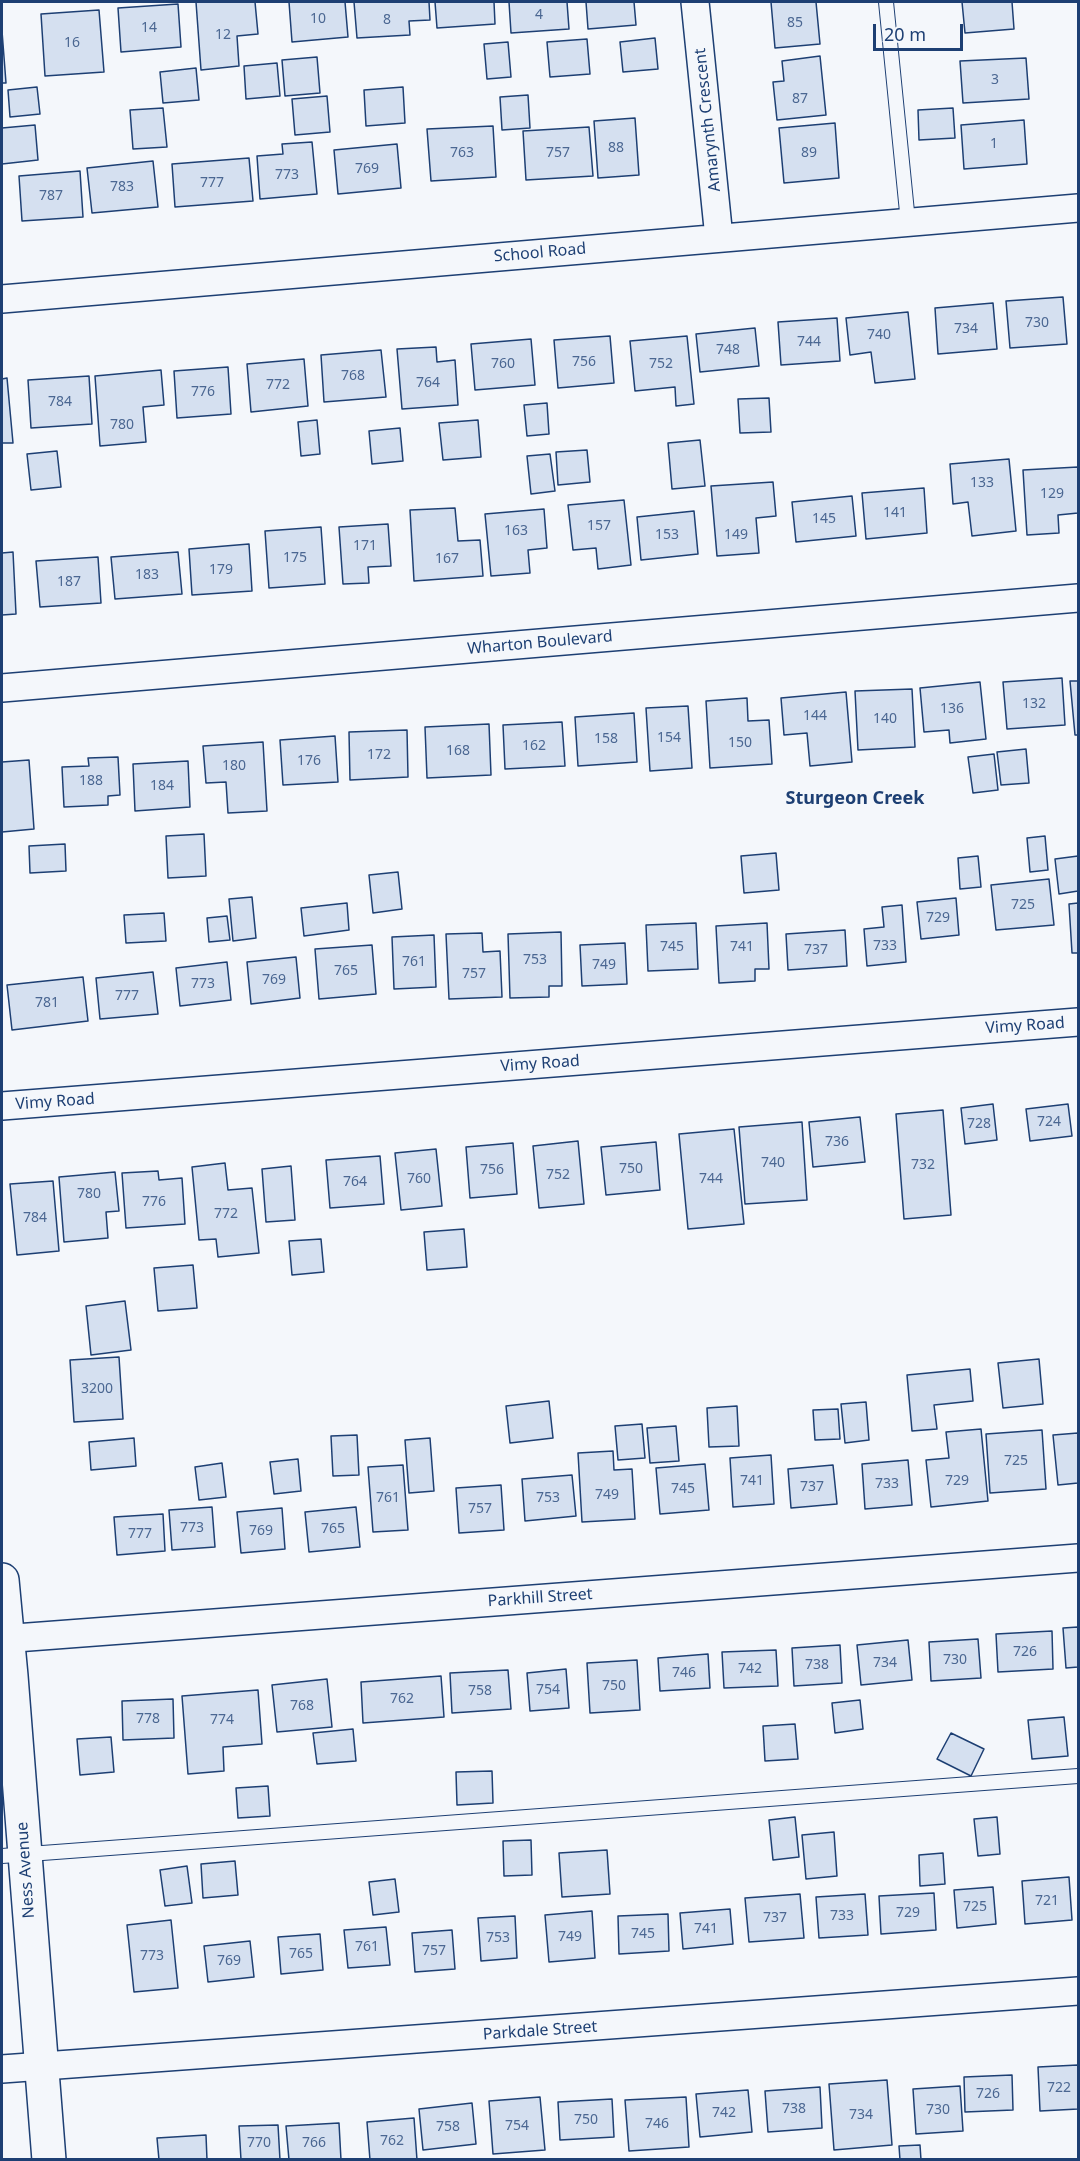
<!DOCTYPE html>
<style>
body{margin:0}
#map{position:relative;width:1080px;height:2161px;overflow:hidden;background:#f4f7fb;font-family:"Noto Sans",sans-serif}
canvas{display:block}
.frame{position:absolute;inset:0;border:3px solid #1d3f73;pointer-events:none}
.scale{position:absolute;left:873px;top:24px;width:90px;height:27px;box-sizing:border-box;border:3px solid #1d3f73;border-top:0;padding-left:8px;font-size:18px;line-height:21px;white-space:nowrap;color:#1d3f73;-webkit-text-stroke:4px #f4f7fb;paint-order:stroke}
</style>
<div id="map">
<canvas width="1080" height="2161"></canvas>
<div class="frame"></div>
<div class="scale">20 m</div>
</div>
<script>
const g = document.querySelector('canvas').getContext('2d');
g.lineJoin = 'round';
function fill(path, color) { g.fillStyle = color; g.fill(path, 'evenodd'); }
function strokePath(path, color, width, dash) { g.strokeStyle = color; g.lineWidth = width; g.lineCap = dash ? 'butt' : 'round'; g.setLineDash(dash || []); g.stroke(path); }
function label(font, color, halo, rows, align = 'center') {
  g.font = font + ' "Noto Sans",sans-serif'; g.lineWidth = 4.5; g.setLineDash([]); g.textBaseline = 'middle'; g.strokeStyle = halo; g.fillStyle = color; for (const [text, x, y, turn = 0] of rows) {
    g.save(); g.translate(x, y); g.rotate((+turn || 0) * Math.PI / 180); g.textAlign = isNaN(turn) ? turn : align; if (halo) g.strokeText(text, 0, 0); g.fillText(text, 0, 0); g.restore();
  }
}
const building = new Path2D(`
 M196,2H255L258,34L237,36L239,66L201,70Z
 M289,2H345L348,37L292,42Z
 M354,2H429L430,20L409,21L410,35L357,38Z
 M435,2H494L495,24L437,28Z
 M509,2H567L569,29L511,33Z
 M586,2H634L636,25L588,29Z
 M771,2H816L820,44L775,48Z
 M962,2H1012L1014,29L965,33Z
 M178,4L181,47L121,52L118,8Z
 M99,10L104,72L45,76L41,14Z
 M2,31L6,83H2Z
 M655,38L658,69L623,72L620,42Z
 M587,39L590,74L550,77L547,42Z
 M508,42L511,77L487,79L484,44Z
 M820,56L826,115L777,120L773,82L784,81L782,61Z
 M317,57L320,93L285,96L282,60Z
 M1026,58L1029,99L963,103L960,61Z
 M277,63L280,96L246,99L244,66Z
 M196,68L199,100L163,103L160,72Z
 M37,87L40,114L10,117L8,90Z
 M403,87L405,123L366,126L364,90Z
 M528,95L530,128L502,130L500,97Z
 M327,96L330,132L295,135L292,99Z
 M163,108L167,147L133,149L130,110Z
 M953,108L955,138L919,140L918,110Z
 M635,118L639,175L598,178L594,121Z
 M1024,120L1027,164L964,169L961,125Z
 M835,123L839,178L784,183L779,128Z
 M35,125L38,160L2,164V128Z
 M493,126L496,177L431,181L427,129Z
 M589,127L593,176L526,180L523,131Z
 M312,142L317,194L260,199L257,156L283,154L282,144Z
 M397,144L401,188L338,194L334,150Z
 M249,158L253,201L175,207L172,164Z
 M153,161L158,207L92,213L87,168Z
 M80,171L83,217L22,221L19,176Z
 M1063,297L1067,344L1010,348L1006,301Z
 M993,303L997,349L938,354L935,308Z
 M908,312L915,379L875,383L871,352L850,355L846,318Z
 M837,318L840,361L781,365L778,322Z
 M755,328L759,366L700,372L696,334Z
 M610,336L614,383L558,388L554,340Z
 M687,336L694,404L676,406L675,387L635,391L630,341Z
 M531,339L535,385L475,390L471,344Z
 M436,347L437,362L455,360L458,405L402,409L397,349Z
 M381,350L386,397L324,402L321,355Z
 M304,359L308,406L251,412L247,364Z
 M228,367L231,414L177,418L174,371Z
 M161,370L164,405L143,407L146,442L100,446L95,376Z
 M89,376L92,424L31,428L28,380Z
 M7,378L13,443H2V379Z
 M769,398L771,432L740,433L738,399Z
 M547,403L549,434L527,436L524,405Z
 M317,420L320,454L301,456L298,422Z
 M478,420L481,457L443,460L439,423Z
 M400,428L403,461L372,464L369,431Z
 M700,440L705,486L672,489L668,443Z
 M587,450L590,482L558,485L556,452Z
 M57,451L61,487L31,490L27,454Z
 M550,454L555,491L531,494L527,456Z
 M1009,459L1016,531L972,536L968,502L953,504L950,464Z
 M1078,467V513L1058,515L1059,533L1027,535L1023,470Z
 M773,482L776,516L756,518L759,553L717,556L711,486Z
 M924,488L927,533L866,539L862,493Z
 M852,496L856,536L796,542L792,502Z
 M624,500L631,565L598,569L596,548L573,550L568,505Z
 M455,508L458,541L480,540L483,576L414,581L410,510Z
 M544,509L547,548L528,550L530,573L491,576L485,514Z
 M694,511L698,554L641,560L637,517Z
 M388,524L391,566L368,567L369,583L343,584L339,527Z
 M321,527L325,584L269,588L265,531Z
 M249,544L252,591L192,595L189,549Z
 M13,552L16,614L2,615V553Z
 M178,552L182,594L115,599L111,557Z
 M98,557L101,603L40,607L36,561Z
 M1062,678L1065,725L1007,729L1003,682Z
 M1070,681H1078V735H1075Z
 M980,682L986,739L950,743L949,730L924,732L920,688Z
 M912,689L915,747L858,750L855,691Z
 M846,692L852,762L810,766L807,733L784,735L781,698Z
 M747,698L748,721L769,720L772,764L710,768L706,701Z
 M688,706L692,768L650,771L646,708Z
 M634,713L637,762L578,766L575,717Z
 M562,722L565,766L505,769L503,725Z
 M489,724L491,775L427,778L425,727Z
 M407,730L408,777L350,780L349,732Z
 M335,736L338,782L283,785L280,740Z
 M263,742L267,811L228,813L226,782L206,783L203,746Z
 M1026,749L1029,783L1001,785L997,752Z
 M994,754L998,790L973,793L968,757Z
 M118,757L120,795L108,796V805L64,807L62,767L89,766L88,758Z
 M29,760L34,829L2,832V762Z
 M188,761L190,807L135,811L133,764Z
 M204,834L206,876L168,878L166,836Z
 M1045,836L1048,870L1030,872L1027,838Z
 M65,844L66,871L30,873L29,846Z
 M776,853L779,890L744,893L741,856Z
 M978,856L981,887L960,889L958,858Z
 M1078,856V891L1059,894L1055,859Z
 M398,872L402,909L373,913L369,875Z
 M1049,879L1054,925L996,930L991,885Z
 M252,897L256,938L233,941L229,899Z
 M956,898L959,935L921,939L917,902Z
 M347,903L349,930L304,936L301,908Z
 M1078,903V953H1072L1069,904Z
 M902,905L906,962L867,966L864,929L884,927L882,907Z
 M164,913L166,941L126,943L124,915Z
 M227,916L230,940L209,942L207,918Z
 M696,923L698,969L648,971L646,925Z
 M767,923L769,969H755V981L719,983L716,926Z
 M845,930L847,966L788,970L786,934Z
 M561,932L562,986H549V997L510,998L508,934Z
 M482,933L483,952L500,951L502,997L449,999L446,934Z
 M434,935L436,987L394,989L392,937Z
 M625,943L627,984L582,986L580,945Z
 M372,945L376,994L319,999L315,949Z
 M296,957L300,998L251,1004L247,962Z
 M227,962L231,1000L180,1006L176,968Z
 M153,972L158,1014L100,1019L96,978Z
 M83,977L88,1021L12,1030L7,985Z
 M993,1104L997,1140L965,1144L961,1108Z
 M1068,1104L1072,1136L1030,1141L1026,1109Z
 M943,1110L951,1215L904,1219L896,1114Z
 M860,1117L865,1162L813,1167L809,1122Z
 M802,1122L807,1200L745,1204L739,1127Z
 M734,1129L744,1224L688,1229L679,1134Z
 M578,1141L584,1204L539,1208L533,1146Z
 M656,1142L660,1190L606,1195L601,1147Z
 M513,1143L517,1194L470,1198L466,1147Z
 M436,1149L442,1206L401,1210L395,1153Z
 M380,1156L384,1204L330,1208L326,1160Z
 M225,1163L228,1190L252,1188L259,1253L218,1257L216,1239L199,1240L192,1167Z
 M291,1166L295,1220L266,1222L262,1169Z
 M158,1171L159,1180L182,1178L185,1224L126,1228L122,1173Z
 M115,1172L119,1211L106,1212L108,1238L64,1242L59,1177Z
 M53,1181L59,1251L17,1255L10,1184Z
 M464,1229L467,1267L427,1270L424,1232Z
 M321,1239L324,1272L292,1275L289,1241Z
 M193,1265L197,1308L158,1311L154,1268Z
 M125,1301L131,1350L91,1355L86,1306Z
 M119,1357L123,1419L74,1422L70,1360Z
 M1039,1359L1043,1404L1003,1408L998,1363Z
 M970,1369L973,1401L934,1405L937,1429L912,1431L907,1375Z
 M549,1401L553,1438L510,1443L506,1406Z
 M866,1402L869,1440L845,1443L841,1404Z
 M737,1406L739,1446L709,1447L707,1408Z
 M838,1409L840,1439L815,1440L813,1410Z
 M642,1424L645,1458L618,1460L615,1426Z
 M676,1426L679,1461L650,1463L647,1428Z
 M981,1429L988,1501L931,1507L926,1460L949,1458L946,1432Z
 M1042,1430L1046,1489L990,1493L986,1434Z
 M1078,1433V1483L1058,1485L1053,1435Z
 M357,1435L359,1475L333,1476L331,1436Z
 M134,1438L136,1466L91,1470L89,1442Z
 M430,1438L434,1491L409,1493L405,1440Z
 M613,1451L614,1470L632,1469L635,1519L582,1522L578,1453Z
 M771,1455L774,1504L733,1507L730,1458Z
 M298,1459L301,1491L274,1494L270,1462Z
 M908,1460L912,1505L865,1509L862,1464Z
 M222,1463L226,1497L199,1500L195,1467Z
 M705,1464L709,1510L660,1514L656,1468Z
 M403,1465L408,1530L373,1532L368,1467Z
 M833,1465L837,1504L791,1508L788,1469Z
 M572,1475L576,1516L525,1521L522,1479Z
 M501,1485L504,1530L459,1533L456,1488Z
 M212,1507L215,1547L172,1550L169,1510Z
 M356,1507L360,1547L309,1552L305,1512Z
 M282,1508L285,1549L241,1553L237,1512Z
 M163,1514L165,1551L117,1555L114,1517Z
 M1078,1627V1667L1066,1668L1063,1628Z
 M1052,1631L1053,1669L998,1672L996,1634Z
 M978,1639L981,1678L931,1681L929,1642Z
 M908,1640L912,1680L861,1685L857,1645Z
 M840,1645L842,1683L794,1686L792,1648Z
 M776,1650L778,1686L724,1688L722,1652Z
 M708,1654L710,1688L660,1691L658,1658Z
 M637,1660L640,1710L590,1713L587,1663Z
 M566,1669L569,1708L530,1711L527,1673Z
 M508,1670L511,1709L452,1713L450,1673Z
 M441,1676L444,1717L363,1723L361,1682Z
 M327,1679L332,1727L277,1732L272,1685Z
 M258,1690L262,1744L223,1747L224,1771L188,1774L182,1696Z
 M173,1699L174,1738L123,1740L122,1701Z
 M860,1700L863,1729L835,1733L832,1703Z
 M1064,1717L1068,1756L1032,1759L1028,1720Z
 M795,1724L798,1759L765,1761L763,1726Z
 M353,1729L356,1761L317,1764L313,1733Z
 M951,1733L984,1749L971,1776L937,1759Z
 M111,1737L114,1772L80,1775L77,1739Z
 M492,1771L493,1803L457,1805L456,1772Z
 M268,1786L270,1816L238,1818L236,1788Z
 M795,1817L799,1857L773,1860L769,1820Z
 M997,1817L1000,1854L978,1856L974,1819Z
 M834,1832L837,1876L806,1879L802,1835Z
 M531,1840L532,1875L504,1876L503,1841Z
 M607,1850L610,1894L562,1897L559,1853Z
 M943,1853L945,1884L920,1886L919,1855Z
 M235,1861L238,1895L203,1898L201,1864Z
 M187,1866L192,1903L165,1906L160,1870Z
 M1069,1877L1072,1920L1025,1924L1022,1881Z
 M395,1879L399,1912L373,1915L369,1882Z
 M993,1887L996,1924L957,1928L954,1890Z
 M934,1893L936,1930L881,1934L879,1896Z
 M800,1894L804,1938L749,1942L745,1898Z
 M865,1894L868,1935L819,1938L816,1897Z
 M730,1909L733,1944L683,1949L680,1913Z
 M592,1911L595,1958L549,1962L545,1915Z
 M668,1914L669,1951L619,1954L618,1916Z
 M515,1916L517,1958L481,1961L478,1918Z
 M171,1920L178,1988L134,1992L127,1925Z
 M386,1927L390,1965L348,1968L344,1930Z
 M452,1930L455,1969L415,1972L412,1933Z
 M320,1934L323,1970L281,1974L278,1937Z
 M250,1941L254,1977L208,1982L204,1946Z
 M1078,2065V2109L1040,2111L1038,2067Z
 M1012,2075L1013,2110L965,2112L964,2077Z
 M887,2080L892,2145L834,2150L829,2084Z
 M960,2086L963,2131L916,2134L913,2089Z
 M820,2087L822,2128L768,2132L765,2091Z
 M748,2090L752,2132L700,2137L696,2094Z
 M540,2097L545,2150L493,2154L489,2101Z
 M686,2097L689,2147L629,2151L625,2100Z
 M612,2099L614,2137L560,2140L558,2102Z
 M472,2103L476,2144L423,2150L419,2109Z
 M414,2118L417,2160H370L367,2122Z
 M339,2123L341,2160H289L286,2126Z
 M278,2125L280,2160H241L239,2126Z
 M206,2135L207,2160H159L157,2138Z
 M920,2145L921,2160H900L899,2146Z`);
fill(building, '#d5e0f0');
strokePath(building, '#1d3f73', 1.5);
const lane = new Path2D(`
 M886,2L908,222
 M2,1856L1078,1776`);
const street = new Path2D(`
 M695,2L719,238
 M2,299L1078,208
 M2,688L1078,598
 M2,1106L1078,1022
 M2,1639L1078,1558
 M2,2069L1078,1991`);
const secondary = new Path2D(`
 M2,1580L11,1676L49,2160`);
strokePath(lane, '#1d3f73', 16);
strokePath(street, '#1d3f73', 30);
strokePath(secondary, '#1d3f73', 36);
strokePath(lane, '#f4f7fb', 14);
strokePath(street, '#f4f7fb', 27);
strokePath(secondary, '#f4f7fb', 33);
label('14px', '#4b6792', null, [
 ["4",539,15],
 ["10",318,19],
 ["8",387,20],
 ["85",795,23],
 ["14",149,28],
 ["12",223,35],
 ["16",72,43],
 ["3",995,80],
 ["87",800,99],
 ["1",994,144],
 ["88",616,148],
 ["763",462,153],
 ["757",558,153],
 ["89",809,153],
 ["769",367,169],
 ["773",287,175],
 ["777",212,183],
 ["783",122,187],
 ["787",51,196],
 ["730",1037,323],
 ["734",966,329],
 ["740",879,335],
 ["744",809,342],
 ["748",728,350],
 ["756",584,362],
 ["760",503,364],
 ["752",661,364],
 ["768",353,376],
 ["764",428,383],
 ["772",278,385],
 ["776",203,392],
 ["784",60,402],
 ["780",122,425],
 ["133",982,483],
 ["129",1052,494],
 ["141",895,513],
 ["145",824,519],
 ["157",599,526],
 ["163",516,531],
 ["153",667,535],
 ["149",736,535],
 ["171",365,546],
 ["175",295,558],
 ["167",447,559],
 ["179",221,570],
 ["183",147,575],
 ["187",69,582],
 ["132",1034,704],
 ["136",952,709],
 ["144",815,716],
 ["140",885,719],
 ["154",669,738],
 ["158",606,739],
 ["150",740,743],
 ["162",534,746],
 ["168",458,751],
 ["172",379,755],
 ["176",309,761],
 ["180",234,766],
 ["188",91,781],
 ["184",162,786],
 ["725",1023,905],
 ["729",938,918],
 ["733",885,946],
 ["745",672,947],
 ["741",742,947],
 ["737",816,950],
 ["753",535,960],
 ["761",414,962],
 ["749",604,965],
 ["765",346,971],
 ["757",474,974],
 ["769",274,980],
 ["773",203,984],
 ["777",127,996],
 ["781",47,1003],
 ["724",1049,1122],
 ["728",979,1124],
 ["736",837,1142],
 ["740",773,1163],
 ["732",923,1165],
 ["750",631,1169],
 ["756",492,1170],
 ["752",558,1175],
 ["760",419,1179],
 ["744",711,1179],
 ["764",355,1182],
 ["780",89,1194],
 ["776",154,1202],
 ["772",226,1214],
 ["784",35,1218],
 ["3200",97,1389],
 ["725",1016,1461],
 ["741",752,1481],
 ["729",957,1481],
 ["733",887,1484],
 ["737",812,1487],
 ["745",683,1489],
 ["749",607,1495],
 ["761",388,1498],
 ["753",548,1498],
 ["757",480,1509],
 ["773",192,1528],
 ["765",333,1529],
 ["769",261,1531],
 ["777",140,1534],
 ["726",1025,1652],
 ["730",955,1660],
 ["734",885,1663],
 ["738",817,1665],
 ["742",750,1669],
 ["746",684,1673],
 ["750",614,1686],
 ["754",548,1690],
 ["758",480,1691],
 ["762",402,1699],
 ["768",302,1706],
 ["778",148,1719],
 ["774",222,1720],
 ["721",1047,1901],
 ["725",975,1907],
 ["729",908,1913],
 ["733",842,1916],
 ["737",775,1918],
 ["741",706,1929],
 ["745",643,1934],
 ["749",570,1937],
 ["753",498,1938],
 ["761",367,1947],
 ["757",434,1951],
 ["765",301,1954],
 ["773",152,1956],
 ["769",229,1961],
 ["722",1059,2088],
 ["726",988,2094],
 ["738",794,2109],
 ["730",938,2110],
 ["742",724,2113],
 ["734",861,2115],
 ["750",586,2120],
 ["746",657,2124],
 ["754",517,2126],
 ["758",448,2127],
 ["762",392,2141],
 ["770",259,2143],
 ["766",314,2143]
]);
label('16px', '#1d3f73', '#f4f7fb', [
 ["Amarynth Crescent",708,120,-96],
 ["School Road",540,253,-5],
 ["Wharton Boulevard",540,643,-5],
 ["Vimy Road",1025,1026,-4],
 ["Vimy Road",540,1064,-4],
 ["Vimy Road",55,1102,-4],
 ["Parkhill Street",540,1598,-4],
 ["Ness Avenue",26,1870,-94],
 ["Parkdale Street",540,2031,-4]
]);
label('bold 18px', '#1d3f73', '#f4f7fb', [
 ["Sturgeon Creek",855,799]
]);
</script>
